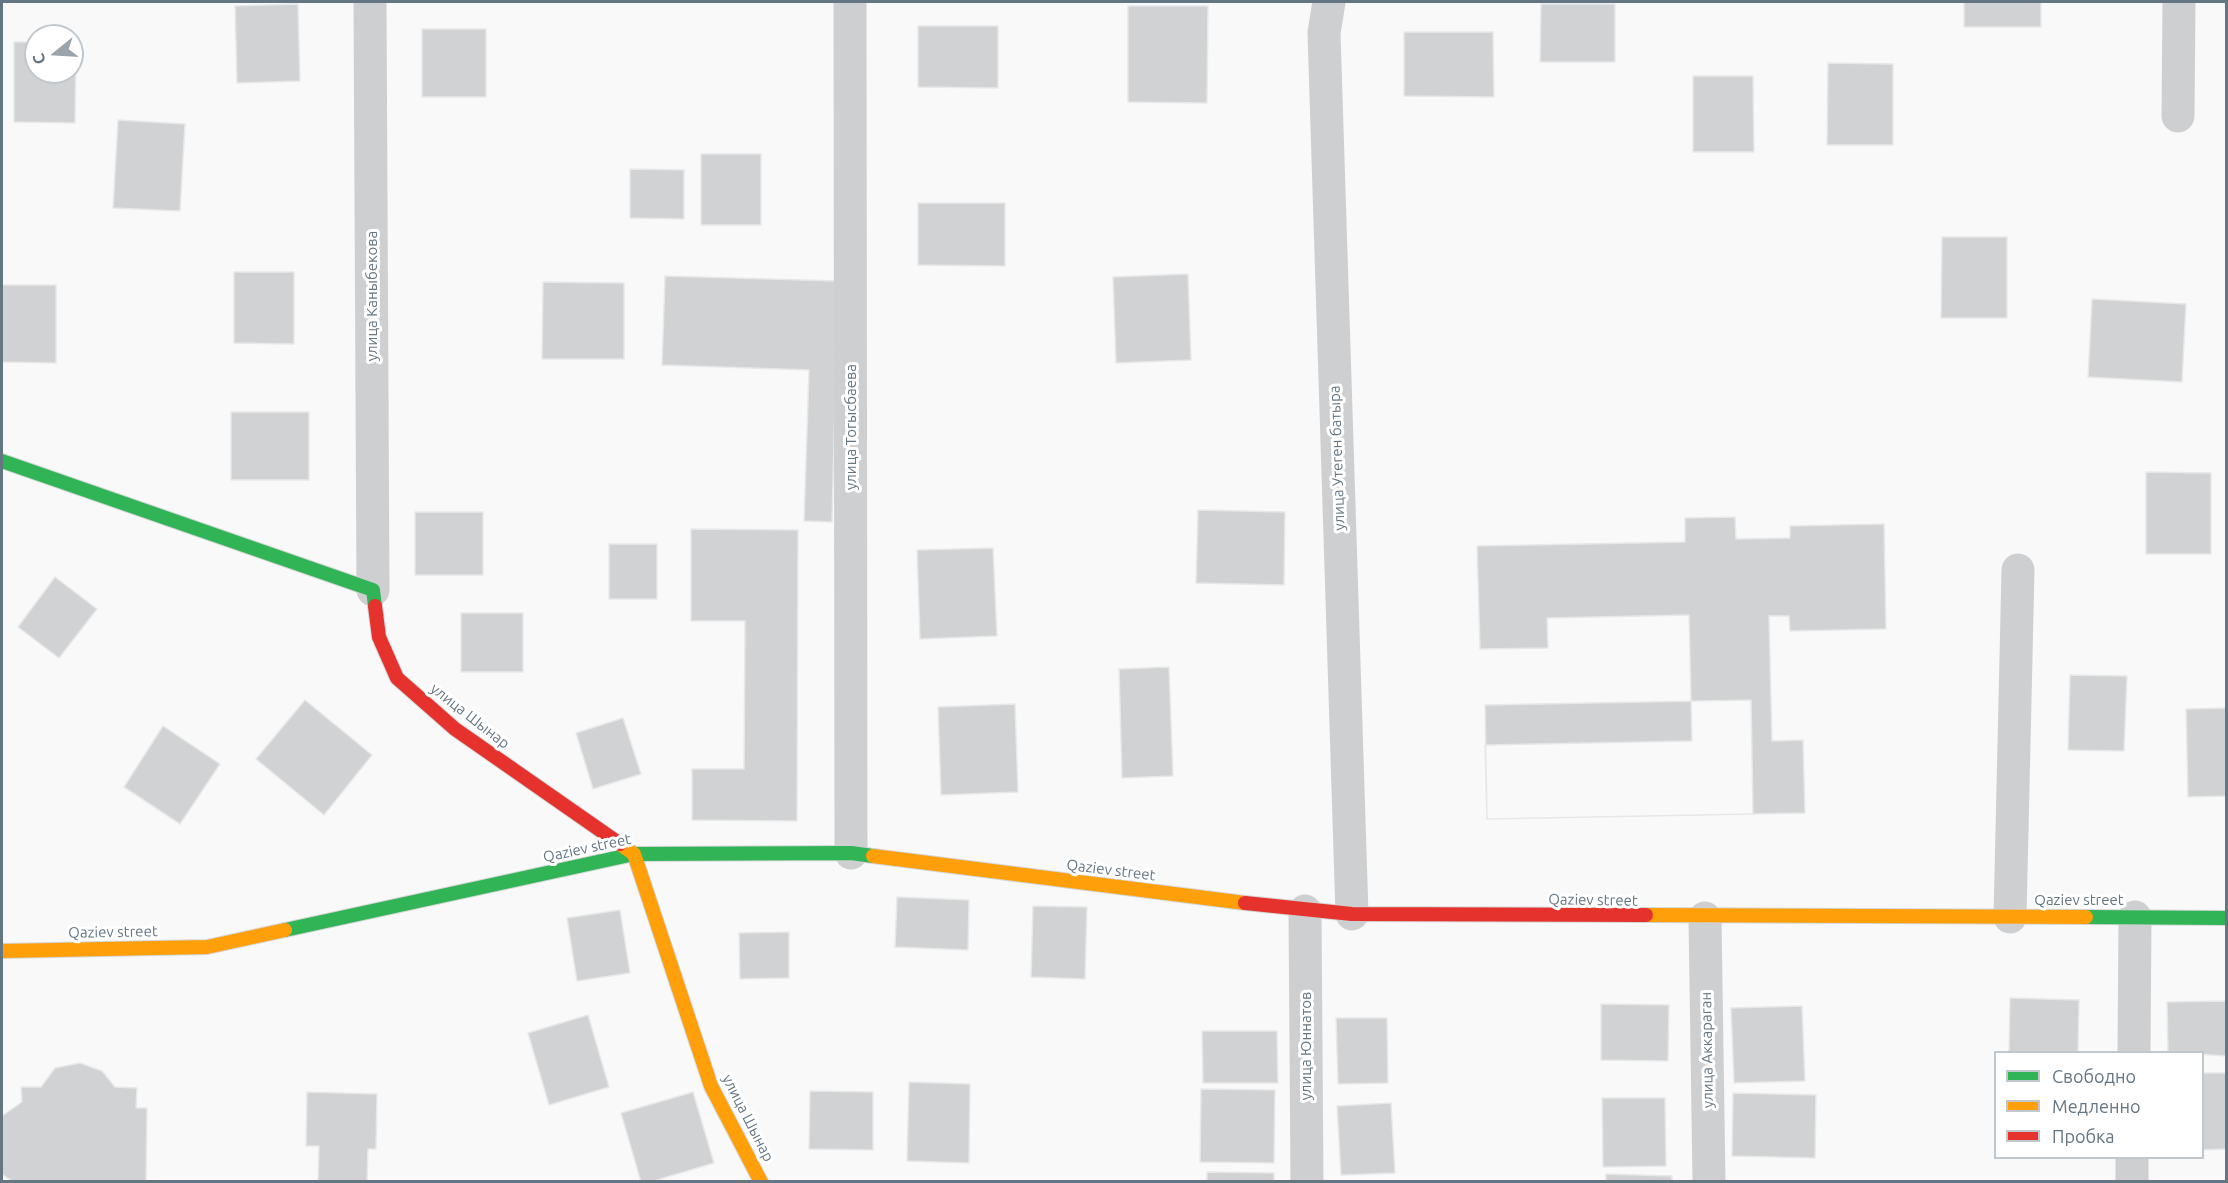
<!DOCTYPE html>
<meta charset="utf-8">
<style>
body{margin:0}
#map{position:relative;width:2228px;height:1183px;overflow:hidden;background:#f9f9f9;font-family:Ubuntu,sans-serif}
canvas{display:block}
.frame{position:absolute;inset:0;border:3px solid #657683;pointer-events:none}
.legend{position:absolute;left:1994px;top:1051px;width:210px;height:108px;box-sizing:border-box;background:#fff;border:2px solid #c1c8cd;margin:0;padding:8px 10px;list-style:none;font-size:18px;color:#657683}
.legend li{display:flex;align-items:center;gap:12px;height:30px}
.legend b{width:30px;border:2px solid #c1c8cd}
.north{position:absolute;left:24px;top:24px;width:60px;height:60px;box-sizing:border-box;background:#fff;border:2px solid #c1c8cd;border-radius:50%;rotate:252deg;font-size:16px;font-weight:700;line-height:24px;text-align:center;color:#657683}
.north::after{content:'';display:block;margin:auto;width:21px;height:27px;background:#99a4ac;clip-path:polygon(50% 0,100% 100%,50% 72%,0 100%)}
</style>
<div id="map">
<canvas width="2228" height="1183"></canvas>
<div class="frame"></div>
<ul class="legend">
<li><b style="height:8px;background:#30b455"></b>Свободно</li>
<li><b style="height:8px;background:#ff9f0a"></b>Медленно</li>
<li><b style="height:8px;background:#e5322d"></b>Пробка</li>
</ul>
<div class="north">С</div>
</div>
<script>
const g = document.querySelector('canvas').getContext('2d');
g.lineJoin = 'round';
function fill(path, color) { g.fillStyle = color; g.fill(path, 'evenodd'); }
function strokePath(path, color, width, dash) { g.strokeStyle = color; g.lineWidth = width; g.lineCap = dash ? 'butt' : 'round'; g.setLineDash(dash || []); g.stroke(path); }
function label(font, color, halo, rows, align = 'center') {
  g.font = font + ' Ubuntu,sans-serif'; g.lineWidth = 6; g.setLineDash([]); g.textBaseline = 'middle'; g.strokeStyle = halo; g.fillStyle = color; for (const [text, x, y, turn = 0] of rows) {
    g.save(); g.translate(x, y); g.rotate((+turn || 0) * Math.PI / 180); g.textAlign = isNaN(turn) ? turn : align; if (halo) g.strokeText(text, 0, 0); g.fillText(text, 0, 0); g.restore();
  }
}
const building = new Path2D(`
 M1964,2H2041V27H1964Z
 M298,4L300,81L237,83L235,6Z
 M1541,4H1615V62H1540Z
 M1128,6H1208L1207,103L1128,102Z
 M918,26H998V88L918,87Z
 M422,29H486V97H422Z
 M1404,32H1493L1494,97L1404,96Z
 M14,42H36V72H72V43H76L75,123L14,122Z
 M1828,63L1893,64V145H1827Z
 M1693,76H1753L1754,152H1693Z
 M118,120L185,124L180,211L113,208Z
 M701,154H761V225H701Z
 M630,169L684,170V219L630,218Z
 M918,203H1005V266L918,265Z
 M1942,237H2007V318H1941Z
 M234,272H294V344L234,343Z
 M1188,274L1191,360L1116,363L1113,277Z
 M665,276L838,281L832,522L804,521L809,370L662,365Z
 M543,282L624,283V359H542Z
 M2,285H56V363L2,362Z
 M2092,299L2186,304L2182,382L2088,377Z
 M231,412H309V480H231Z
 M2146,472L2211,473V554H2146Z
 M1198,510L1285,512L1284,585L1196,583Z
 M415,512H483V575H415Z
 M1735,517L1736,539L1790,538V526L1884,524L1886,629L1790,631L1789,616H1769L1772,741L1803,740L1805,813L1487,819L1485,745L1692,741L1689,615L1547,618L1548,648L1480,649L1477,546L1685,542V518Z
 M691,529L798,530L797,821L692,820V769H744L745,621H691Z
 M609,544H657V599H609Z
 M993,548L997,636L920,639L917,550Z
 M55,577L97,609L59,658L18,627Z
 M461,613H523V672H461Z
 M1169,667L1173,776L1122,778L1119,669Z
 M2070,675L2127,676L2124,751L2068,750Z
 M305,700L372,755L324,815L256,759Z
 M1751,700L1753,814L1487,819L1485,705Z
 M1015,704L1018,792L941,795L938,707Z
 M2226,708V796L2188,797L2186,709Z
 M623,718L641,774L593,789L576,733Z
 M163,726L220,764L180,824L124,787Z
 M897,897L969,900L968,950L895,947Z
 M1033,906L1087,907L1085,979L1031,977Z
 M620,910L630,973L577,981L567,918Z
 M789,932V978L740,979L739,933Z
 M2010,998L2079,1000L2078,1052H2009Z
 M2226,1001V1056L2168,1052L2167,1002Z
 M1601,1004L1669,1005L1668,1061L1601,1060Z
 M1802,1006L1805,1081L1734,1083L1731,1008Z
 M588,1015L609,1087L549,1105L528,1033Z
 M1336,1018H1387L1388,1083L1338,1084Z
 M1202,1031H1277L1278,1083H1203Z
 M80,1063L102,1071L115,1087L137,1088L136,1108H147L146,1182H13L2,1174V1116L22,1102L21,1087H41L55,1068Z
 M2202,1073H2226V1149L2202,1150Z
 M909,1082L970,1084L969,1163L907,1161Z
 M1201,1089L1275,1090L1274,1163L1200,1162Z
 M810,1091L873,1092V1150L809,1149Z
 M307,1092L377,1094L376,1149H368L367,1182H318L319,1146H306Z
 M693,1092L714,1163L650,1182H641L621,1113Z
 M1733,1093L1816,1095L1815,1158L1732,1156Z
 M1602,1098H1665L1666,1166L1603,1167Z
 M1391,1103L1395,1173L1341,1175L1337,1106Z
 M1207,1172L1274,1173V1182H1207Z
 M1606,1174L1672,1176V1182H1606Z`);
fill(building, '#d0d2d3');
strokePath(building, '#e8e8e8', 1.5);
const fast = new Path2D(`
 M2,461L373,590L375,606
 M2086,917L2226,918
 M285,930L634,854L851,853L873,856`);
const slow = new Path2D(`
 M620,844L634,854L711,1086L761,1182
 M873,856L1245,903
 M1646,915L2086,917
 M2,951L207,947L285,930`);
const jam = new Path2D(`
 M375,606L379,637L397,678L455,729L620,844
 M1245,903L1352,914L1646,915`);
strokePath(fast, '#d5d6d7', 16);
strokePath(slow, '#d5d6d7', 16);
strokePath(jam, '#d5d6d7', 16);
strokePath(new Path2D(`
 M370,2L373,590
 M850,2L851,853
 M1329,2L1324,33L1352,914
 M2178,116L2179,2
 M1305,911L1307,1182
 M2010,917L2018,570
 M1705,918L1709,1182
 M2134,1052L2135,917
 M2132,1182V1158`), '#cecfd0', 33);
strokePath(fast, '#30b455', 14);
strokePath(slow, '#ff9f0a', 14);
strokePath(jam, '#e5322d', 14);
label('15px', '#657683', '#fff', [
 ["улица Каныбекова",372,296,-90],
 ["улица Тогысбаева",851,427,-90],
 ["улица Утеген батыра",1337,458,-92],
 ["улица Шынар",470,716,38],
 ["Qaziev street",587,848,-12],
 ["Qaziev street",1111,870,7],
 ["Qaziev street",1593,900,1],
 ["Qaziev street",2079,900],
 ["Qaziev street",113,932,-1],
 ["улица Юннатов",1306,1046,-90],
 ["улица Аккараган",1707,1050,-91],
 ["улица Шынар",748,1118,63]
]);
</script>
